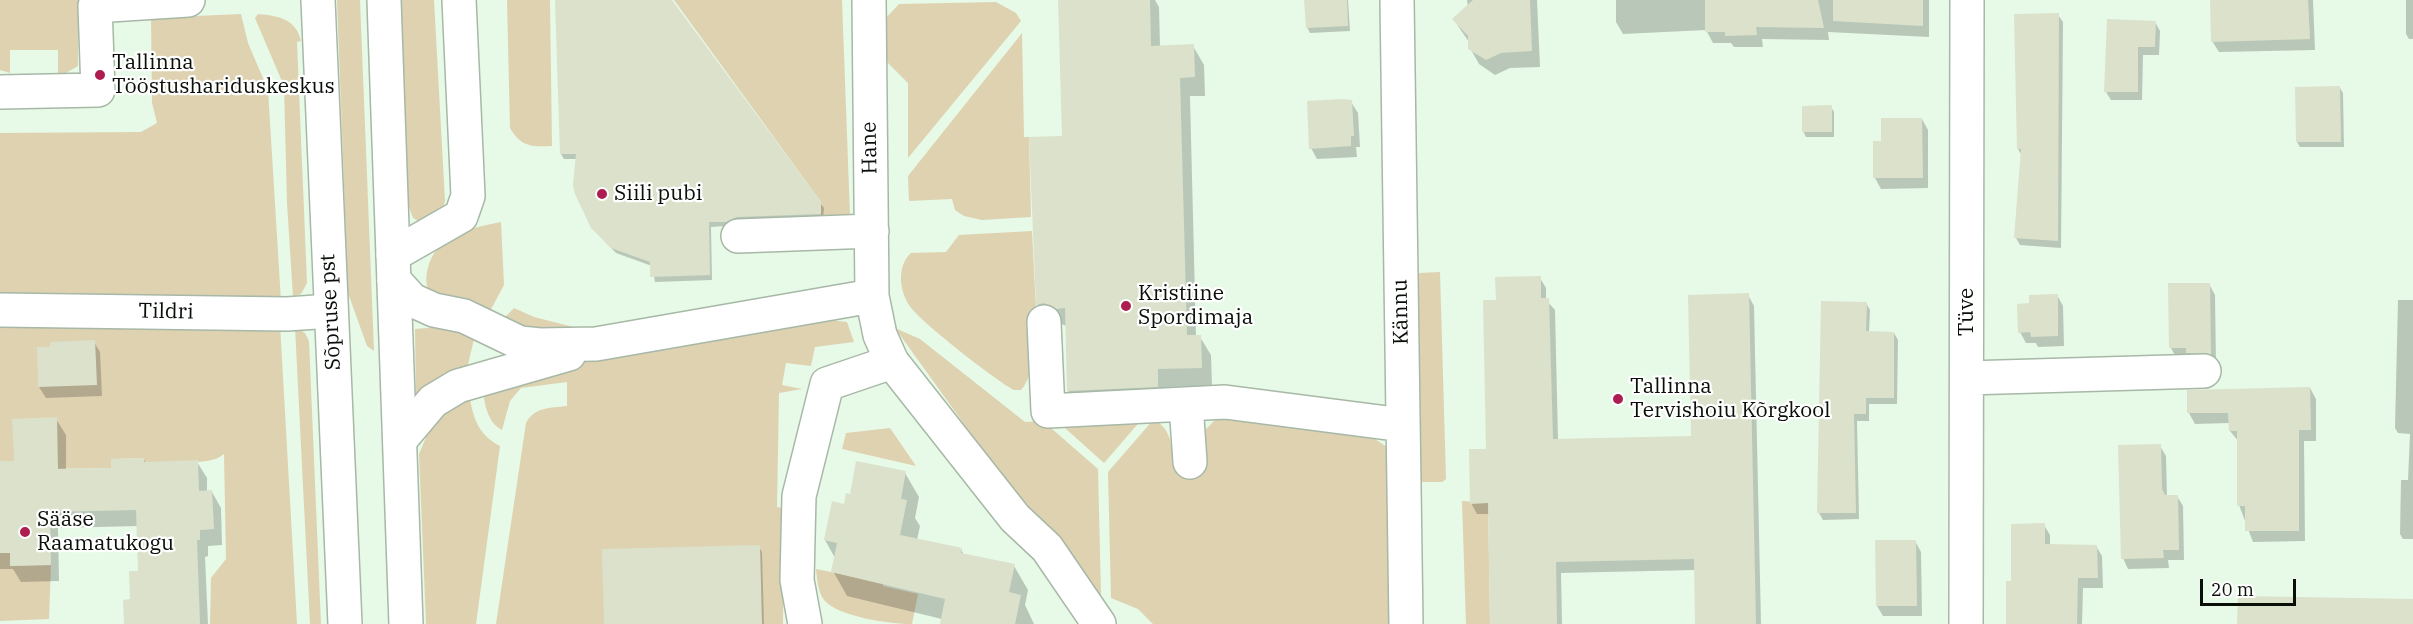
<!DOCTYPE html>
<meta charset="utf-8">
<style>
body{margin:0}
#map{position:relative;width:2413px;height:624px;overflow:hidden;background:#e7f9e7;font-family:"IBM Plex Serif",serif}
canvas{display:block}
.scale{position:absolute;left:2200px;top:579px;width:96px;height:27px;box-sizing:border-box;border:3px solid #090e09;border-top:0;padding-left:8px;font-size:18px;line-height:21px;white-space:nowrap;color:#090e09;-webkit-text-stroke:4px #fff;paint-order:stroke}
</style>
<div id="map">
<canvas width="2413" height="624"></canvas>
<div class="scale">20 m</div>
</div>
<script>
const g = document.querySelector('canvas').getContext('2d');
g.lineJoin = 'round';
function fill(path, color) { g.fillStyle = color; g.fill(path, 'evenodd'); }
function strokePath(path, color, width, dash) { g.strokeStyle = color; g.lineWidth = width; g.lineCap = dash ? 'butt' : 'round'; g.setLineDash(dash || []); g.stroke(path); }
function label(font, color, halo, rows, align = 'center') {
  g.font = font + ' "IBM Plex Serif",serif'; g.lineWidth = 4.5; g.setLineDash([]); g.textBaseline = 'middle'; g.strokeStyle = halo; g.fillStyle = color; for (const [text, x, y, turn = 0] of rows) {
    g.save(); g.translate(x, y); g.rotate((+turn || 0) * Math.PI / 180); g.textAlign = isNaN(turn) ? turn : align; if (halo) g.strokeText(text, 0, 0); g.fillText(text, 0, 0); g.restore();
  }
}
fill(new Path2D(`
 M0,0H78V66L66,73H58V50H10V73L0,70Z
 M337,0H360L374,351L367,346L348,293Z
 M399,0H434L445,201L441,214L422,223L413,218L407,202Z
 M507,0H550L552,146C532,147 521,147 510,128Z
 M674,0H842L850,216L821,221V202Z
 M996,2L1016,13L1021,21L908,158V83L883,58V21L899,4Z
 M241,14L248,43L268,90L281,301L0,305V133L141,132L157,123L152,103L151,18Z
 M258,14C279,16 296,19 301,41L297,42L307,283L301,294L293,297L287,203L284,86L255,18Z
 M1022,33L1024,137H1029L1031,217L982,220L964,216L955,210L952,199L909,201L908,176Z
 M501,222L504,285L489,313L429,292C425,283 426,273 429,264C440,233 472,228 501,222Z
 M1032,231L1036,309L1030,310C1030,333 1038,372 1021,390H1014C995,380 919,321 909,305C899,289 897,266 911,253L946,252L959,235Z
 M1440,272L1446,479L1442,482H1417L1415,277L1420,273Z
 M514,308L534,317L585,330L550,334L502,320Z
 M831,320L847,322L854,342L815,347L811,366L786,363L782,385L802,389L779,393L777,507L784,508L783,624H496L526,423C534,407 551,408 567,406V382L521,388L510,401L502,430C487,422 484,403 483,387L558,366Z
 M0,322L280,324L297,624H210L211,578L226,559L224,454C204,470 173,454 144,470V458L111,459V468L44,469L0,461Z
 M453,326L474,339L467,369L416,397L415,329Z
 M295,327L305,333L309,341L321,624H310Z
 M895,328L920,339L1025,422L1043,421L1098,469L1101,595L1098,598L974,438Z
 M469,393C473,417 477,434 500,446L476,624H426L419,454L432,423Z
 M1218,417L1372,437L1387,447L1394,624H1153L1138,609L1111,598L1108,472L1154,419C1172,431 1171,444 1174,463L1204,439L1205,430Z
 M1143,418L1104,463L1056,420Z
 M890,428L916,466L842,449L846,433Z
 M1462,501L1488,503L1490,624H1466Z
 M0,553H10V566L51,565L49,619L0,621Z
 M816,569L870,580L885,574L883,586L918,594L912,624C891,624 838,617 824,600C818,592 817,579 816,569Z`), '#ded2b1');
fill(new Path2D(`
 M557,0H670L820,203L824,208L823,219L711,227L712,280L655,282L652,266L616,253L592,228L577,159H564L561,154Z
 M1059,0H1155L1159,7L1160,47L1193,46L1204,65L1205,96H1190L1196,337H1200L1211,355L1212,386L1168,387V405L1079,410L1068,391L1067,326L1055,322L1048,323L1038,305L1031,139L1063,138Z
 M1306,0H1348L1350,31L1310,33L1307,27Z
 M1467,0H1537L1540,67L1510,68L1495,75L1479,64L1470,48L1469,42L1454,20L1468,7Z
 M1616,0H1929V37L1828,32L1829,40L1762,39L1763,47H1734L1731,43H1713L1706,30L1623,34L1616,22Z
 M2212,0H2313L2315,50L2219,52L2212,41Z
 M2406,0H2413V39H2409L2406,34Z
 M2058,15L2063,22L2061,248L2020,245L2016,238L2022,156L2018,149Z
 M2155,22L2160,31L2159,55H2143L2142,100H2111L2106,92Z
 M2340,88L2343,93L2344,147H2300L2297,142Z
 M1351,102L1358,113L1360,147H1356L1357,157L1317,159L1311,148Z
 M1831,107L1834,112V137H1806L1803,131Z
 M1922,119L1928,130V188L1881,189L1875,178L1883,143Z
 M1540,278L1546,288V300L1555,310L1558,440L1692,437L1748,295L1754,306L1761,624H1697L1695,570L1561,573L1562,624H1492L1489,514H1477L1471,503L1488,450L1497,301Z
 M2209,284L2215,295L2216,364L2177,359L2171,348L2170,285Z
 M2057,295L2063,306L2064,346L2038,347L2036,343H2026L2020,332L2031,304Z
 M2398,300H2413V539H2403L2400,534L2401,480H2408L2410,434L2398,433L2395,428Z
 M1866,303L1870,310L1869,333H1894L1898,340L1897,404H1869V421H1857L1859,519L1823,520L1819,513Z
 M94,342L100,352L102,396L46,398L39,387L38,349Z
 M2310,388L2316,399V441H2304L2305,541L2253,542L2239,505V442L2230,431V423L2195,424L2189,413Z
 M56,419L66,435V470L112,469L144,460L146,464L197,462L207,478V492H212L221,508L222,545L208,546V556L205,557L208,624H125L139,572L138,526L58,528L59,581L21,582L13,569H0V463H15Z
 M2160,446L2166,456L2167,497L2177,496L2183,506L2184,560H2168L2169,568L2128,569L2123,558Z
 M905,473L919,497L915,518L920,526L917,540L961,549L964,556L1014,566L1028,590L1025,605L1034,624H941L942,619L847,596L833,571L835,558L825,540L851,496Z
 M2044,525L2050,535V546H2096L2102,556L2103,588H2083L2082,624H2007Z
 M1915,541L1921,552L1922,616H1883L1877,606Z
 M759,547L762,552L764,624H606Z`), '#0003');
fill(new Path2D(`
 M555,0H672L821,202V214L737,217L726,222H709L710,275L650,277V262L611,248L591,228L575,194L573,185L576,154H560Z
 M1058,0H1150L1151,46L1194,44L1195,77L1180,78L1187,335H1201L1202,368L1158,369V387L1067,391L1065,308L1056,309L1044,303L1036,305L1029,137L1062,136Z
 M1304,0H1347L1348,26L1306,28Z
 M1473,0H1530L1532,51L1501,53L1486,60L1468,49V36L1452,19Z
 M1705,0H1818L1824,28L1756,27L1757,35L1725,36V32H1705Z
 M1833,0H1923V26L1833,21Z
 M2210,0H2308L2310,39L2211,42Z
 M2059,13L2058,241L2014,238L2021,149H2017L2014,14Z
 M2107,19L2156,21L2155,47H2138V92H2104Z
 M2340,86L2341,142H2296L2295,87Z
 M1342,99L1352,100L1354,136H1351V146L1309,149L1307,101Z
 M1832,105V132H1802V106Z
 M1881,118H1922L1923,178H1873V141H1881Z
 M1541,276V298H1549L1553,439L1691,436L1688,295L1749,293L1756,624H1695L1694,559L1556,562L1557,624H1490L1488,503L1470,504L1469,449H1486L1483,300H1496L1495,277Z
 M2168,283H2210L2211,354L2186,353V348H2169Z
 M2058,294V336L2031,337L2030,332L2018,333L2017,304L2029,303V295Z
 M1821,301L1867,302L1866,331L1894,332V398H1866V414H1854L1856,513H1817Z
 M95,340L97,385L38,387L37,347H50V342Z
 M2310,387L2311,430H2299V531H2245V506H2237V431H2229L2228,413H2187V390Z
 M57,417L58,469L111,468V459L144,458V462L198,460L199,491L212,490L214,529L200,530V540H197L200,624H124L123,600L130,599L129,571H138L136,510L50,512L51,565L10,566V553H0V461H14L12,419Z
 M2161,444L2162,489L2165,495H2178L2179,550H2163L2164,558L2121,559L2118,445Z
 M856,461L906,471L901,499L907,500L900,535L962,548L961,553L1015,564L1009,592L1021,595L1015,624H940L945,599L831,572L837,543L824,540L832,501L844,504L846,493L850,494Z
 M2045,523V544L2097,545L2098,578H2078L2077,624H2006V581H2011V524Z
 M1875,540H1916L1917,606H1876Z
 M760,545L762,624H604L602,549Z
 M2238,596L2413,599V624H2237Z`), '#dbe1ca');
const minor = new Path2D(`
 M869,0L872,296L880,335L892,362L1015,518L1047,548L1099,624
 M1397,0L1406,624
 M0,92L98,90L95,6L188,0
 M738,236L872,231
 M393,255L461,216L468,196L459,0
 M394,280L412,300L434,310L464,316L520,343L540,345L596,344L872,296
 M0,310L287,314L331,311
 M1044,322L1048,411L1225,402L1403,425
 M1967,378L2204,371
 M1186,404L1190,462
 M400,440L433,401L458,386L569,354
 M805,624L797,580L799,496L827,384L892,362
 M1966,624L1967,0`);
const major = new Path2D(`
 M318,0L345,624
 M384,0L406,624`);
strokePath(minor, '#a7b8a7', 36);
strokePath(major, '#a7b8a7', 36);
strokePath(minor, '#fff', 33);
strokePath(major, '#fff', 33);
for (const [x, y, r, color] of [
 [100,75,6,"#ae1d50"],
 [602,194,6,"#ae1d50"],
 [1126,306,6,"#ae1d50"],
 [1618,399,6,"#ae1d50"],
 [25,532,6,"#ae1d50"]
]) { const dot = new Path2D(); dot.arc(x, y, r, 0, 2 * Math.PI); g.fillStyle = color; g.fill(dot); strokePath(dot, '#fff', 2); }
label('21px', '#090e09', '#fff', [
 ["Tallinna",112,63],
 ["Tööstushariduskeskus",112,87],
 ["Siili pubi",614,194],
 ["Kristiine",1138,294],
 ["Spordimaja",1138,318],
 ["Tallinna",1630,387],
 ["Tervishoiu Kõrgkool",1630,411],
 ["Sääse",37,520],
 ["Raamatukogu",37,544]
], 'left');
label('21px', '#090e09', '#fff', [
 ["Hane",870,148,-91],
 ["Tildri",166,312,1],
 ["Sõpruse pst",331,312,-93],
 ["Kännu",1401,312,-91],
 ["Tüve",1967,312,-90]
]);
</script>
